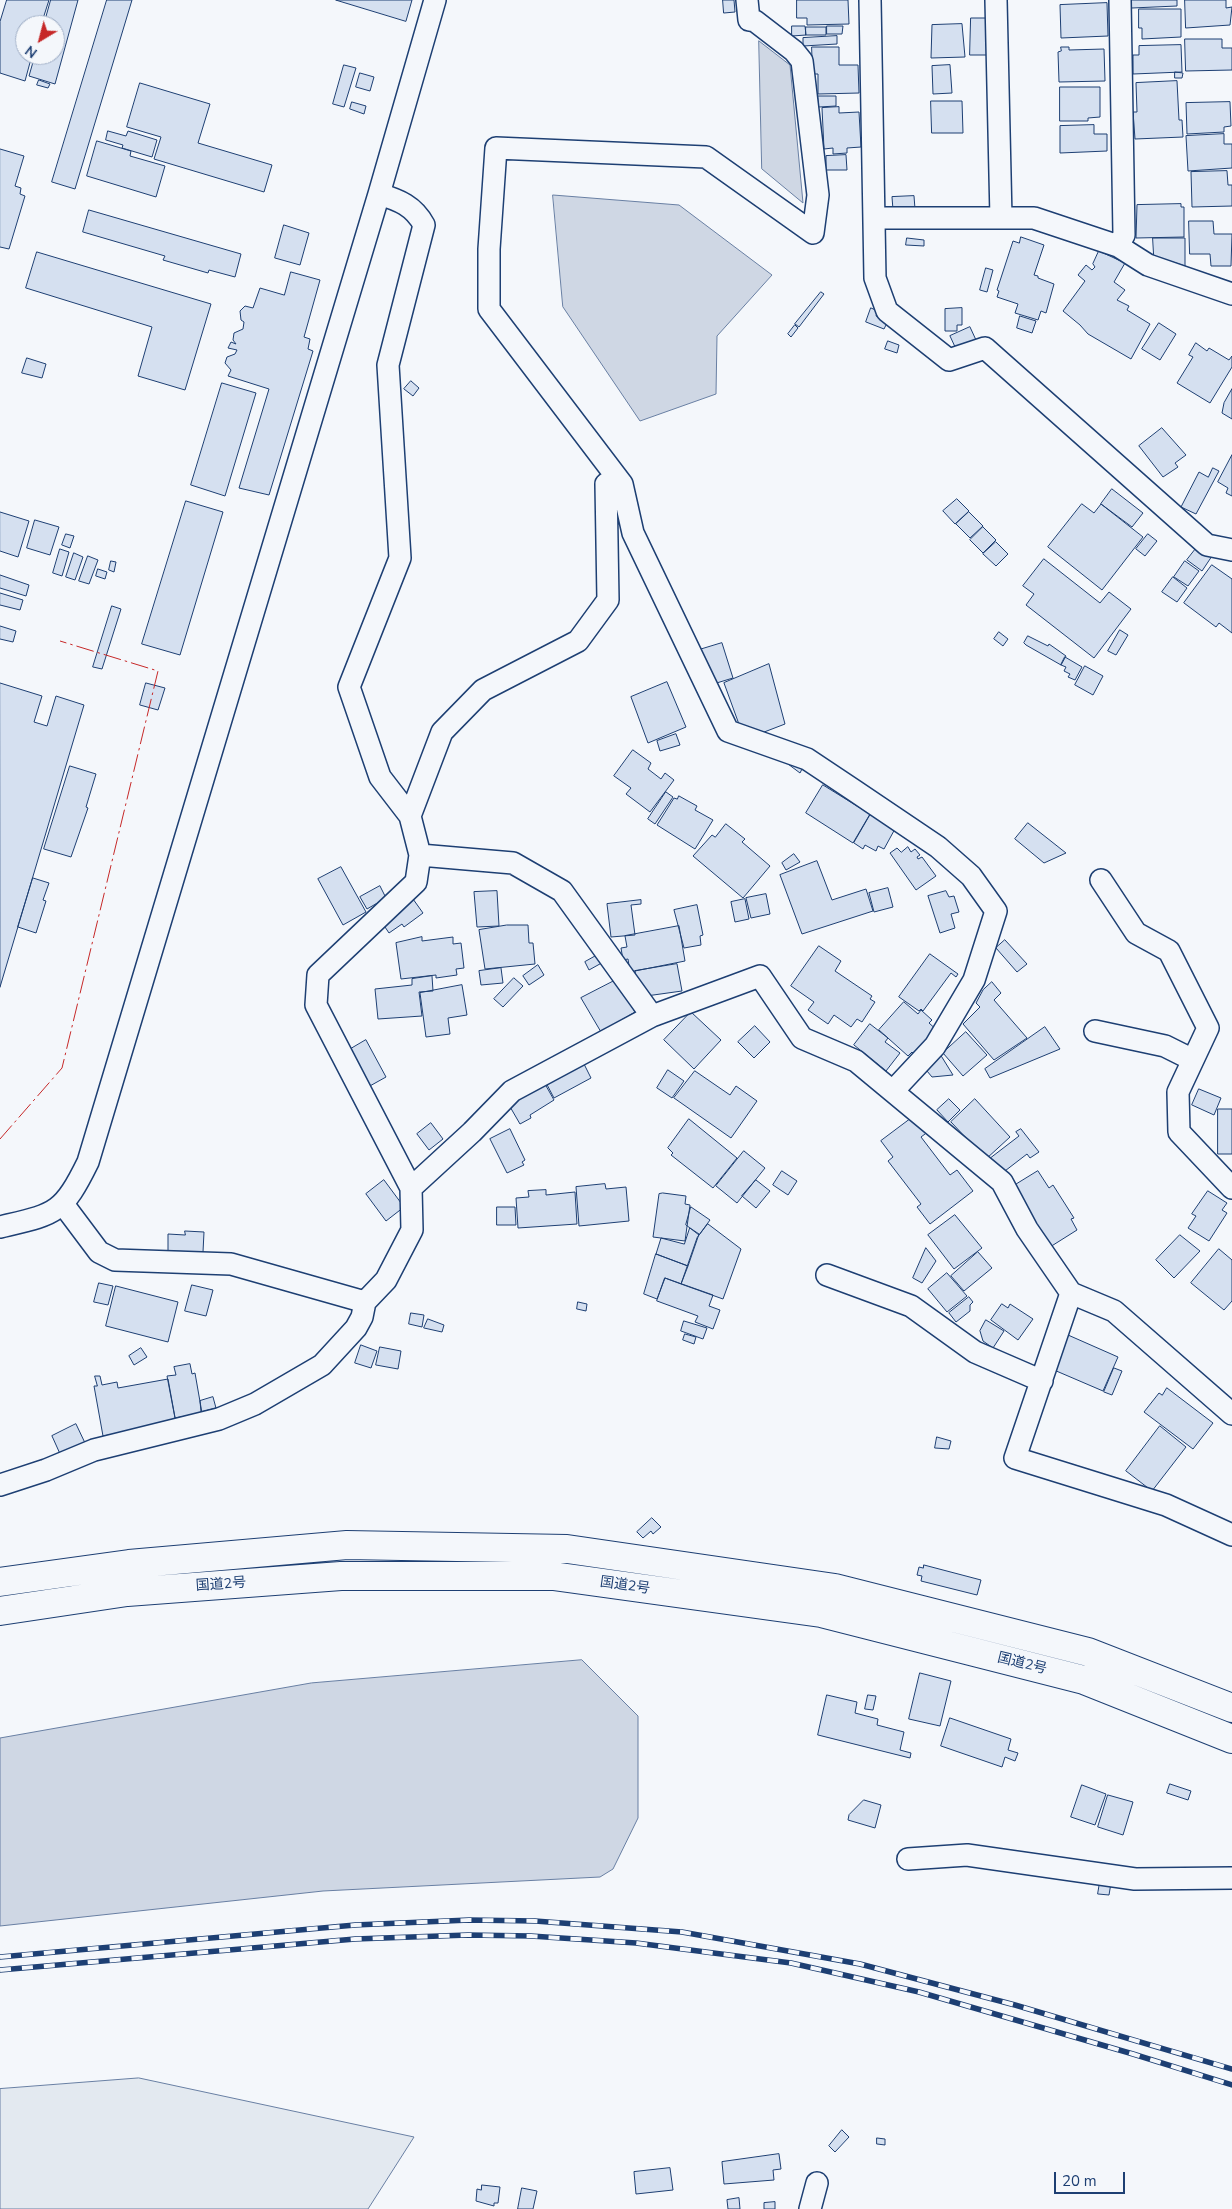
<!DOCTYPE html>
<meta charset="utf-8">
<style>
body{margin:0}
#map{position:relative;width:1232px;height:2209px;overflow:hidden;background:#f4f7fb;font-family:"Nunito Sans",sans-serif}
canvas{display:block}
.north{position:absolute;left:15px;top:15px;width:50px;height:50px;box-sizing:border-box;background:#f4f7fb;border:1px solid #9eadc5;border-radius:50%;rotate:217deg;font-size:14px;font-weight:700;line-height:20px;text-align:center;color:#1d3f73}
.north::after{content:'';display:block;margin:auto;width:18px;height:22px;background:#c62828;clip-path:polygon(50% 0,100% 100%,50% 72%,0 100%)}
.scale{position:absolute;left:1054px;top:2172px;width:71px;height:22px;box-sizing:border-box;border:2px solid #1d3f73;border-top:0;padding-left:6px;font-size:15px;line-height:18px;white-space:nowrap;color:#1d3f73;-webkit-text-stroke:4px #f4f7fb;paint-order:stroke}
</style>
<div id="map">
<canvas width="1232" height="2209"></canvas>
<div class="north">N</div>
<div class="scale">20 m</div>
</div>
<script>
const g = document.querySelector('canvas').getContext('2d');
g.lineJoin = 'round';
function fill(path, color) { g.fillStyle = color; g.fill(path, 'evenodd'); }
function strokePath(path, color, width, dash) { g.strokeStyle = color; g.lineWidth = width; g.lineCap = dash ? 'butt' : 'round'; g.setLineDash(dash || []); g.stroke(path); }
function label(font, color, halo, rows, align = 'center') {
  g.font = font + ' "Nunito Sans","Noto Sans JP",sans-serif'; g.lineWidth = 4; g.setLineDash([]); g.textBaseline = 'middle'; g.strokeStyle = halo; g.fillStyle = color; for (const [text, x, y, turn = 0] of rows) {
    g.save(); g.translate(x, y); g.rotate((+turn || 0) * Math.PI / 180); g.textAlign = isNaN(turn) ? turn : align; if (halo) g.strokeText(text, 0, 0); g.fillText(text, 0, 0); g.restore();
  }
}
const green = new Path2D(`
 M139,2078L414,2137L368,2209H0V2089Z`);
fill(green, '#e3e9f0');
strokePath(green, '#687fa3', 1);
const water = new Path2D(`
 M759,41L790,65L803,203L762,169Z
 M553,195L679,205L772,275L717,336L716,394L640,421L563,307Z
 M582,1660L638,1716V1818L613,1869L600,1877L323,1891L0,1926V1738L311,1683Z`);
fill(water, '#cfd7e4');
strokePath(water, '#687fa3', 1);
const building = new Path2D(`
 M7,0H49L41,25H25V55H32L25,81L0,73V22Z
 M51,0H78L55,84L29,76L35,55H55V25H44Z
 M107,0H132L75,189L52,182Z
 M336,0H412L406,21Z
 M723,0H734L735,12L724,13Z
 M797,0H848L849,24L807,25V18H797Z
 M1131,0H1177V6L1132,8Z
 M1185,0H1226V8L1232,7L1230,25L1186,28Z
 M1107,3L1108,36L1061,38L1060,5Z
 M1139,9H1181V37L1142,39V28H1139Z
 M971,18H988L987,55H970Z
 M962,24L965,57L931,58L932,25Z
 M792,26H805L806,35L792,36Z
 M827,26H843L842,34H827Z
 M806,27H826V35H806Z
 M837,36V44L803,46V38Z
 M1185,39H1222V48H1232V70L1186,71Z
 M1181,45L1182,72L1133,74V55H1139V46Z
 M812,47H839V65H858L859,93L818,94V74H813Z
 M1061,47H1069V50L1104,49L1105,81L1059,82L1058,52L1061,51Z
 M344,65L356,68L344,107L333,104Z
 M950,65L952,93L933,94L932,66Z
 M1175,72L1183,73L1182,78H1175Z
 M360,73L374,77L370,91L356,87Z
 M39,80L50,84L48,88L37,85Z
 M1177,81L1179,120H1182L1183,137L1135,139L1133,112H1137L1136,83Z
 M140,83L210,104L198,143L272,165L264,192L154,159L161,137L127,127Z
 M1060,87H1100V117L1088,118V121H1060Z
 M818,96H836V106L819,107Z
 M931,101H962L963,133H932Z
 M352,102L366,106L364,114L350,109Z
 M1230,102L1231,126L1224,127V132L1187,134L1186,103Z
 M839,107V113L859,112L861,147L847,148V153L833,154V148L824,149L822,108Z
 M1094,125V134H1107V151L1060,153V126Z
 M108,131L126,136L128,131L157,140L152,157L122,148L123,145L106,140Z
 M1224,134V144H1232V168L1188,171L1186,136Z
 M97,141L131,151L130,156L165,166L156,197L87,176Z
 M0,149L24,156L15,186L21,188L20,194L25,196L9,249L0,247Z
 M846,155L847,170H826V156Z
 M1227,171L1228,185H1232V206L1192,207L1191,172Z
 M914,196L915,209L893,210L892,197Z
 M1181,204V207H1184V237L1136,238L1137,205Z
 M89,210L241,254L235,277L209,270L208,273L163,260L165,256L83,232Z
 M1189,221H1213L1214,234H1232L1231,266H1211L1210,254H1190Z
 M284,225L309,233L300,265L275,258Z
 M1021,237L1044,245L1034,275L1038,276V278L1054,284L1046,313L1041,311L1038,320L1015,313L1018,304L997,297L999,291L997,290L1013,241L1019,243Z
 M907,238L924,240V246L906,245Z
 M1153,238H1185V266L1154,256Z
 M1099,251L1125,263L1114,282L1125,290L1117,300L1129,306L1127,310L1150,324L1131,359L1088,334L1080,325L1063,311L1085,281L1078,275L1086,265L1092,270L1095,267L1093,264Z
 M37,252L211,304L185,390L138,376L152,327L26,288Z
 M986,268L993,270L987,292L980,290Z
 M291,272L320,280L304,337L310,339L308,349L313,351L269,495L239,488L269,389L228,376L231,370L225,363L227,357L235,354L237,350L228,348L231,342L236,344L233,340L234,333L243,329L244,322L241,320L240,311L245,306L253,308L260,288L284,295Z
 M821,292L824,294L799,327L795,324Z
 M871,308L878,311L876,316L888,321L884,329L866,322Z
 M962,308V325H957V331H945V309Z
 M1020,316L1036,321L1032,333L1017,328Z
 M1159,323L1176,334L1160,360L1142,349Z
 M795,325L798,328L791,337L788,334Z
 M970,327L976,340L956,349L950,336Z
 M888,341L899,345L897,353L885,349Z
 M1196,343L1207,351L1209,348L1229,360L1232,356V367L1210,403L1177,383L1193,357L1189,355Z
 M27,358L46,364L42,378L22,373Z
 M411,381L419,388L413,396L404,389Z
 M222,383L256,393L225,496L191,485Z
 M1232,389V419L1222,413L1224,403Z
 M1162,428L1186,455L1175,463L1178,467L1163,477L1139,446Z
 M1232,455V496L1226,493L1228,488L1218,482Z
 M1213,468L1219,471L1196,514L1181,507L1199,472L1208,477Z
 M1112,489L1143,513L1132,527L1101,504Z
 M957,499L969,511L955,524L943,511Z
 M186,501L223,512L180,655L142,644Z
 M1082,504L1094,513L1101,504L1143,537L1102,590L1048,547Z
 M0,512L29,521L18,557L0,551Z
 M969,512L983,526L970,538L956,524Z
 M35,520L59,527L50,555L27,548Z
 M983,527L996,540L983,553L970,540Z
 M66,534L74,536L70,548L62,545Z
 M1148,534L1157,541L1145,556L1136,549Z
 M996,542L1008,554L996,566L983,554Z
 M1198,546L1212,556L1202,571L1187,560Z
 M60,549L69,552L62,576L53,573Z
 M74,553L83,557L75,580L66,577Z
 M88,556L98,560L89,584L79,581Z
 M1044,559L1100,603L1109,592L1131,609L1094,658L1026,605L1034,594L1023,586Z
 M111,561L116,562L114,572L109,570Z
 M1185,561L1199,571L1188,586L1174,577Z
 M1212,565L1232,579V633L1219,623L1216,627L1184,603Z
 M98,569L107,572L105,579L96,576Z
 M0,575L29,585L26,596L0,588Z
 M1173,577L1187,588L1177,602L1162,592Z
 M0,593L23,600L20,610L0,605Z
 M112,606L121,609L102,669L93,667Z
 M0,626L16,631L13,642L0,639Z
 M1120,630L1128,635L1116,655L1108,651Z
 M999,632L1008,639L1003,646L994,639Z
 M1028,636L1048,646L1049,644L1066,656L1061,665L1026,645L1024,643Z
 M722,643L733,678L710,685L699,650Z
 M1065,657L1082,667L1075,680L1068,677L1070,674L1064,671L1066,667L1061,665Z
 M769,664L785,724L759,734L740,727L724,683Z
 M1085,666L1103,676L1093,695L1075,685Z
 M667,682L686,727L648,743L631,697Z
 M0,683L42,696L34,722L47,726L56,696L84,705L0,987Z
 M146,683L165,688L158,710L140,705Z
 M676,734L680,745L660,751L657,741Z
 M633,750L651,763L648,769L661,779L665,773L674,780L650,812L626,794L631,788L614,776Z
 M791,758L804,765L800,773L788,764Z
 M70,766L96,774L86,807L88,808L71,857L44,849Z
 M823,785L870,814L853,843L806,813Z
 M666,792L673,797L655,824L648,819Z
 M679,796L697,806L695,810L713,820L695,849L657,825L674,798L677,799Z
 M872,812L896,827L884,849L878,846L876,851L865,845L863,849L854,843Z
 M1028,823L1066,853L1044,863L1015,839Z
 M726,824L745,839L742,842L770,866L743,898L693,856L712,835L715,837Z
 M908,847L911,852L915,849L920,855L917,857L918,859L922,857L936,876L916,890L890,853L897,848L901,852Z
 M794,854L800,862L786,870L782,863Z
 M817,861L832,900L866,889L873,911L802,934L780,875Z
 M341,867L366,912L343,925L318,879Z
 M33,878L49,883L43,900L46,901L36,933L18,927Z
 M380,886L386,898L367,909L360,897Z
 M888,888L893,907L874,912L869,893Z
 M497,891L499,926L477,927L474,892Z
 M946,891L949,897L954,896L959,912L951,914L955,928L940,933L928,896Z
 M766,894L770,914L751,918L746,898Z
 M413,899L423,913L404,927L402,924L389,933L381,921Z
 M745,899L749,919L735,922L731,902Z
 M641,900V904L631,905L635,935L611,937L607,904Z
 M697,905L703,935L700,936L701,945L684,948L674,910Z
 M507,925H528L529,943H533L535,964L485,969L479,930Z
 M679,926L685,961L630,972L628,959L623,960L621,948L627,947L625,936Z
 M422,937V941L453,937V944L461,943L464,968L456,969L457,975L436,978V975L401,979L396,943Z
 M1005,940L1027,964L1017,972L996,948Z
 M819,946L841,961L835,971L872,996L870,999L875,1002L862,1022L857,1019L851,1027L834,1015L828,1024L808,1010L814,1002L791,986Z
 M603,952L607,960L589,970L585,962Z
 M930,954L958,974L956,977L951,973L923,1011L921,1009L919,1011L899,997Z
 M677,964L682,991L639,997L635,971Z
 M538,965L544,975L529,985L523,976Z
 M501,968L503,983L481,985L479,971Z
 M432,976L433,991L419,992L422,1016L378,1019L375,989L412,985V979Z
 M514,978L523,986L503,1007L494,999Z
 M616,980L635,1012L601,1032L581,998Z
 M992,982L1001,993L994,1000L1027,1038L994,1060L963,1024L980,1007L976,1003L983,990Z
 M462,985L467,1015L448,1018L450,1034L426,1037L420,993Z
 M904,1002L918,1014L921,1010L932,1020L929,1023L938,1031L916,1056L912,1052L908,1056L879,1030Z
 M691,1012L721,1040L694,1069L664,1040Z
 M870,1024L888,1038L885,1042L900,1053L886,1071L854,1045Z
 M755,1026L770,1042L754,1058L738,1042Z
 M1045,1027L1060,1049L990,1078L985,1069Z
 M966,1032L987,1055L963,1076L943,1053Z
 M366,1040L386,1077L368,1087L349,1050Z
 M940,1054L953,1075L932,1077L922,1065Z
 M581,1058L591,1078L554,1098L544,1079Z
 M668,1070L684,1081L672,1098L657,1088Z
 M695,1071L730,1095L736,1086L757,1101L731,1138L674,1098Z
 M545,1084L554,1100L530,1115L531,1118L520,1124L509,1105L519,1100L516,1096Z
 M1199,1089L1221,1098L1214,1115L1192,1105Z
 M949,1099L960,1110L948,1122L937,1110Z
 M975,1099L1010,1137L986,1159L951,1122Z
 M1218,1109H1232V1154H1218Z
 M917,1114L929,1131L921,1137L950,1175L957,1170L973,1191L930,1224L917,1207L921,1204L888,1161L893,1157L881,1141Z
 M689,1119L737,1158L713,1188L671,1155L673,1153L668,1148Z
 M431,1123L443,1139L429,1150L417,1134Z
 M510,1129L525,1160L522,1162L524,1165L507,1173L490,1139Z
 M1021,1129L1039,1152L1030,1158L1027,1154L1001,1174L989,1159L1019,1136L1016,1132Z
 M744,1151L765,1168L737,1203L716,1186Z
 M782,1171L797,1181L788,1195L773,1185Z
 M1038,1171L1049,1188L1053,1185L1074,1218L1071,1219L1077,1230L1050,1247L1012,1187Z
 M384,1180L404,1207L386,1221L366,1194Z
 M756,1180L770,1191L756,1208L742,1196Z
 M605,1184L606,1189L626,1187L629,1221L579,1226L576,1187Z
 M546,1190V1195L575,1192L577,1224L518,1228L516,1198L529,1197L528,1191Z
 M1208,1191L1227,1203L1222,1210L1227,1213L1209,1241L1188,1228L1196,1216L1192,1214Z
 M663,1193L686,1196L685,1204L690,1205L685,1241L653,1237L659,1194Z
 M497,1207H515L516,1225H497Z
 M691,1207L710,1220L699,1235L686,1225Z
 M955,1215L982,1248L954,1269L928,1235Z
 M708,1224L741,1249L723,1299L681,1284L697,1238Z
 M690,1228L699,1234L688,1266L656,1254L661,1238L684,1244Z
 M185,1231L204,1232L203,1252L168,1251V1234L185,1235Z
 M1180,1235L1200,1251L1174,1278L1156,1260Z
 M926,1248L936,1261L922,1283L913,1278Z
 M1219,1249L1232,1260V1301L1224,1310L1191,1283Z
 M978,1252L992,1268L964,1291L951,1276Z
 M656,1254L688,1266L681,1284L665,1278L657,1299L644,1294Z
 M947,1273L967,1296L947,1312L928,1289Z
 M665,1278L713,1295L709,1306L720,1310L713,1329L695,1322L698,1316L657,1301Z
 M99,1283L113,1286L108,1305L94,1302Z
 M192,1285L213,1290L206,1316L185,1311Z
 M116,1286L178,1302L168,1342L106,1326Z
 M969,1297L973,1302L970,1305V1311L956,1322L949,1313Z
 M578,1302L587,1304L586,1311L577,1309Z
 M1002,1304L1008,1308L1010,1304L1033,1319L1018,1340L991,1320Z
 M411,1313L424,1315L422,1327L409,1324Z
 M428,1319L444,1325L442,1332L424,1328Z
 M986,1320L1004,1331L993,1348L983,1341L980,1331Z
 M684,1321L707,1328L703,1339L681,1331Z
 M685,1334L696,1337L694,1344L683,1340Z
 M1068,1335L1118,1357L1103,1391L1054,1370Z
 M361,1345L377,1351L371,1368L355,1363Z
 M380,1347L401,1351L398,1369L376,1365Z
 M141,1348L147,1357L134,1365L129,1356Z
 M190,1364L192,1374L195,1373L202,1413L175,1418L167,1376L176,1375L174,1367Z
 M1114,1368L1122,1371L1112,1395L1104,1392Z
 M95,1376H100L102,1385L117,1382L118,1388L168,1379L176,1423L103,1436L94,1386H97Z
 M1167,1388L1213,1423L1193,1449L1144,1412L1159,1393L1162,1395Z
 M213,1397L216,1408L201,1412L200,1401Z
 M76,1424L86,1445L61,1456L52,1436Z
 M1160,1426L1186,1447L1152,1491L1126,1471Z
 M937,1437L951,1441L949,1449L935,1448Z
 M652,1518L661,1527L653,1534L651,1531L643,1538L637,1532Z
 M924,1565L981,1580L977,1595L921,1581L922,1576L917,1575L919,1567L923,1568Z
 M920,1673L951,1681L940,1726L909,1719Z
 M827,1695L857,1702L855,1713L878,1719L877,1725L904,1732L900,1750L911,1753L910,1758L818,1735Z
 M868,1695L876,1696L873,1710L865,1709Z
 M950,1718L1011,1739L1008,1750L1018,1753L1015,1761L1005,1757L1002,1767L941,1746Z
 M1170,1784L1191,1791L1188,1800L1167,1793Z
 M1082,1785L1106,1794L1095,1825L1071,1817Z
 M1108,1795L1133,1802L1123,1835L1098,1827Z
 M864,1800L881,1805L875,1828L848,1820L849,1815Z
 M1100,1882L1111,1883L1109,1895L1098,1894Z
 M842,2130L849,2137L835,2152L829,2146Z
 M877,2138L885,2139V2145L877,2144Z
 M779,2154L781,2169L773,2170L774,2180L724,2184L722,2162Z
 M670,2168L673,2190L636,2194L634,2172Z
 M482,2185L500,2187L498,2203H494V2206L476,2201L477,2189L481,2190Z
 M522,2188L537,2191L533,2209H518Z
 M739,2198L740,2209H728L727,2200Z
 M775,2202V2209H764V2203Z`);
fill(building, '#d5e0f0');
strokePath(building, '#1d3f73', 1);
const minor = new Path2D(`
 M747,0L749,20L755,21L794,51L802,61L818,195L813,233L706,157L496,148L489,249V309L622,484L633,533L728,731L807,759L855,791L938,847L971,876L996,911L974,980L935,1046L893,1091
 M870,0L875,278L887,311L949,360L985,348L1207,545L1232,550
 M996,0L1001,218
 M875,218H1034L1118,246L1148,265L1232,294
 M1118,246L1124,235L1120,0
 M410,816L442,732L483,690L578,641L608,600L606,484L615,477
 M420,855L513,863L562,891L652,1016
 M1101,880L1136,933L1169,951L1208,1028L1193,1060
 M1095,1031L1165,1046L1193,1060L1178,1092L1179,1132L1232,1188
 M411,1188L472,1132L512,1091L652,1016L760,976L802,1038L856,1061L1002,1182L1027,1229L1071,1293L1114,1311L1232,1414
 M63,1204L99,1252L115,1260L231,1264L365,1302L386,1280L412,1230L411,1188L316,1005L318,975L416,882L420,855L410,816L380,777L349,687L400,558L388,365L424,225C414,206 399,200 379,194
 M0,1227C55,1214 62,1215 88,1162L379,194L435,0
 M827,1275L911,1306L975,1352L1042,1381
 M1071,1293L1015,1458L1166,1505L1232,1535
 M0,1485L46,1470L94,1450L219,1419L255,1404L322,1365L356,1328L362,1317L365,1302
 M908,1859L967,1855L1135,1879L1232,1878
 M810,2209L817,2183`);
const trunk = new Path2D(`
 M0,1582L129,1564L347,1545L567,1549L835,1588L1088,1652L1232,1708
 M0,1611L127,1592L341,1576H553L821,1613L1084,1680L1232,1739`);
strokePath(minor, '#1d3f73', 24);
strokePath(trunk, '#1d3f73', 30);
strokePath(minor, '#f4f7fb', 21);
strokePath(trunk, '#f4f7fb', 28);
const rail = new Path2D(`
 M0,1957L355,1925L469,1920L535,1921L682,1932L860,1964L1015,2005L1232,2069
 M0,1970L355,1939L468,1935L531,1936L636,1943L791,1963L919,1992L1133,2054L1232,2085`);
strokePath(rail, '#1d3f73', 5.5);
strokePath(rail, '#f4f7fb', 4, [11]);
strokePath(new Path2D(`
 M0,1139L62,1068L158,671L60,641`), '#c62828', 1, [18, 4, 2.5, 4]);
label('14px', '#1d3f73', '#f4f7fb', [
 ["国道2号",221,1585,-4],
 ["国道2号",625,1586,8],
 ["国道2号",1022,1664,14]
]);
</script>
